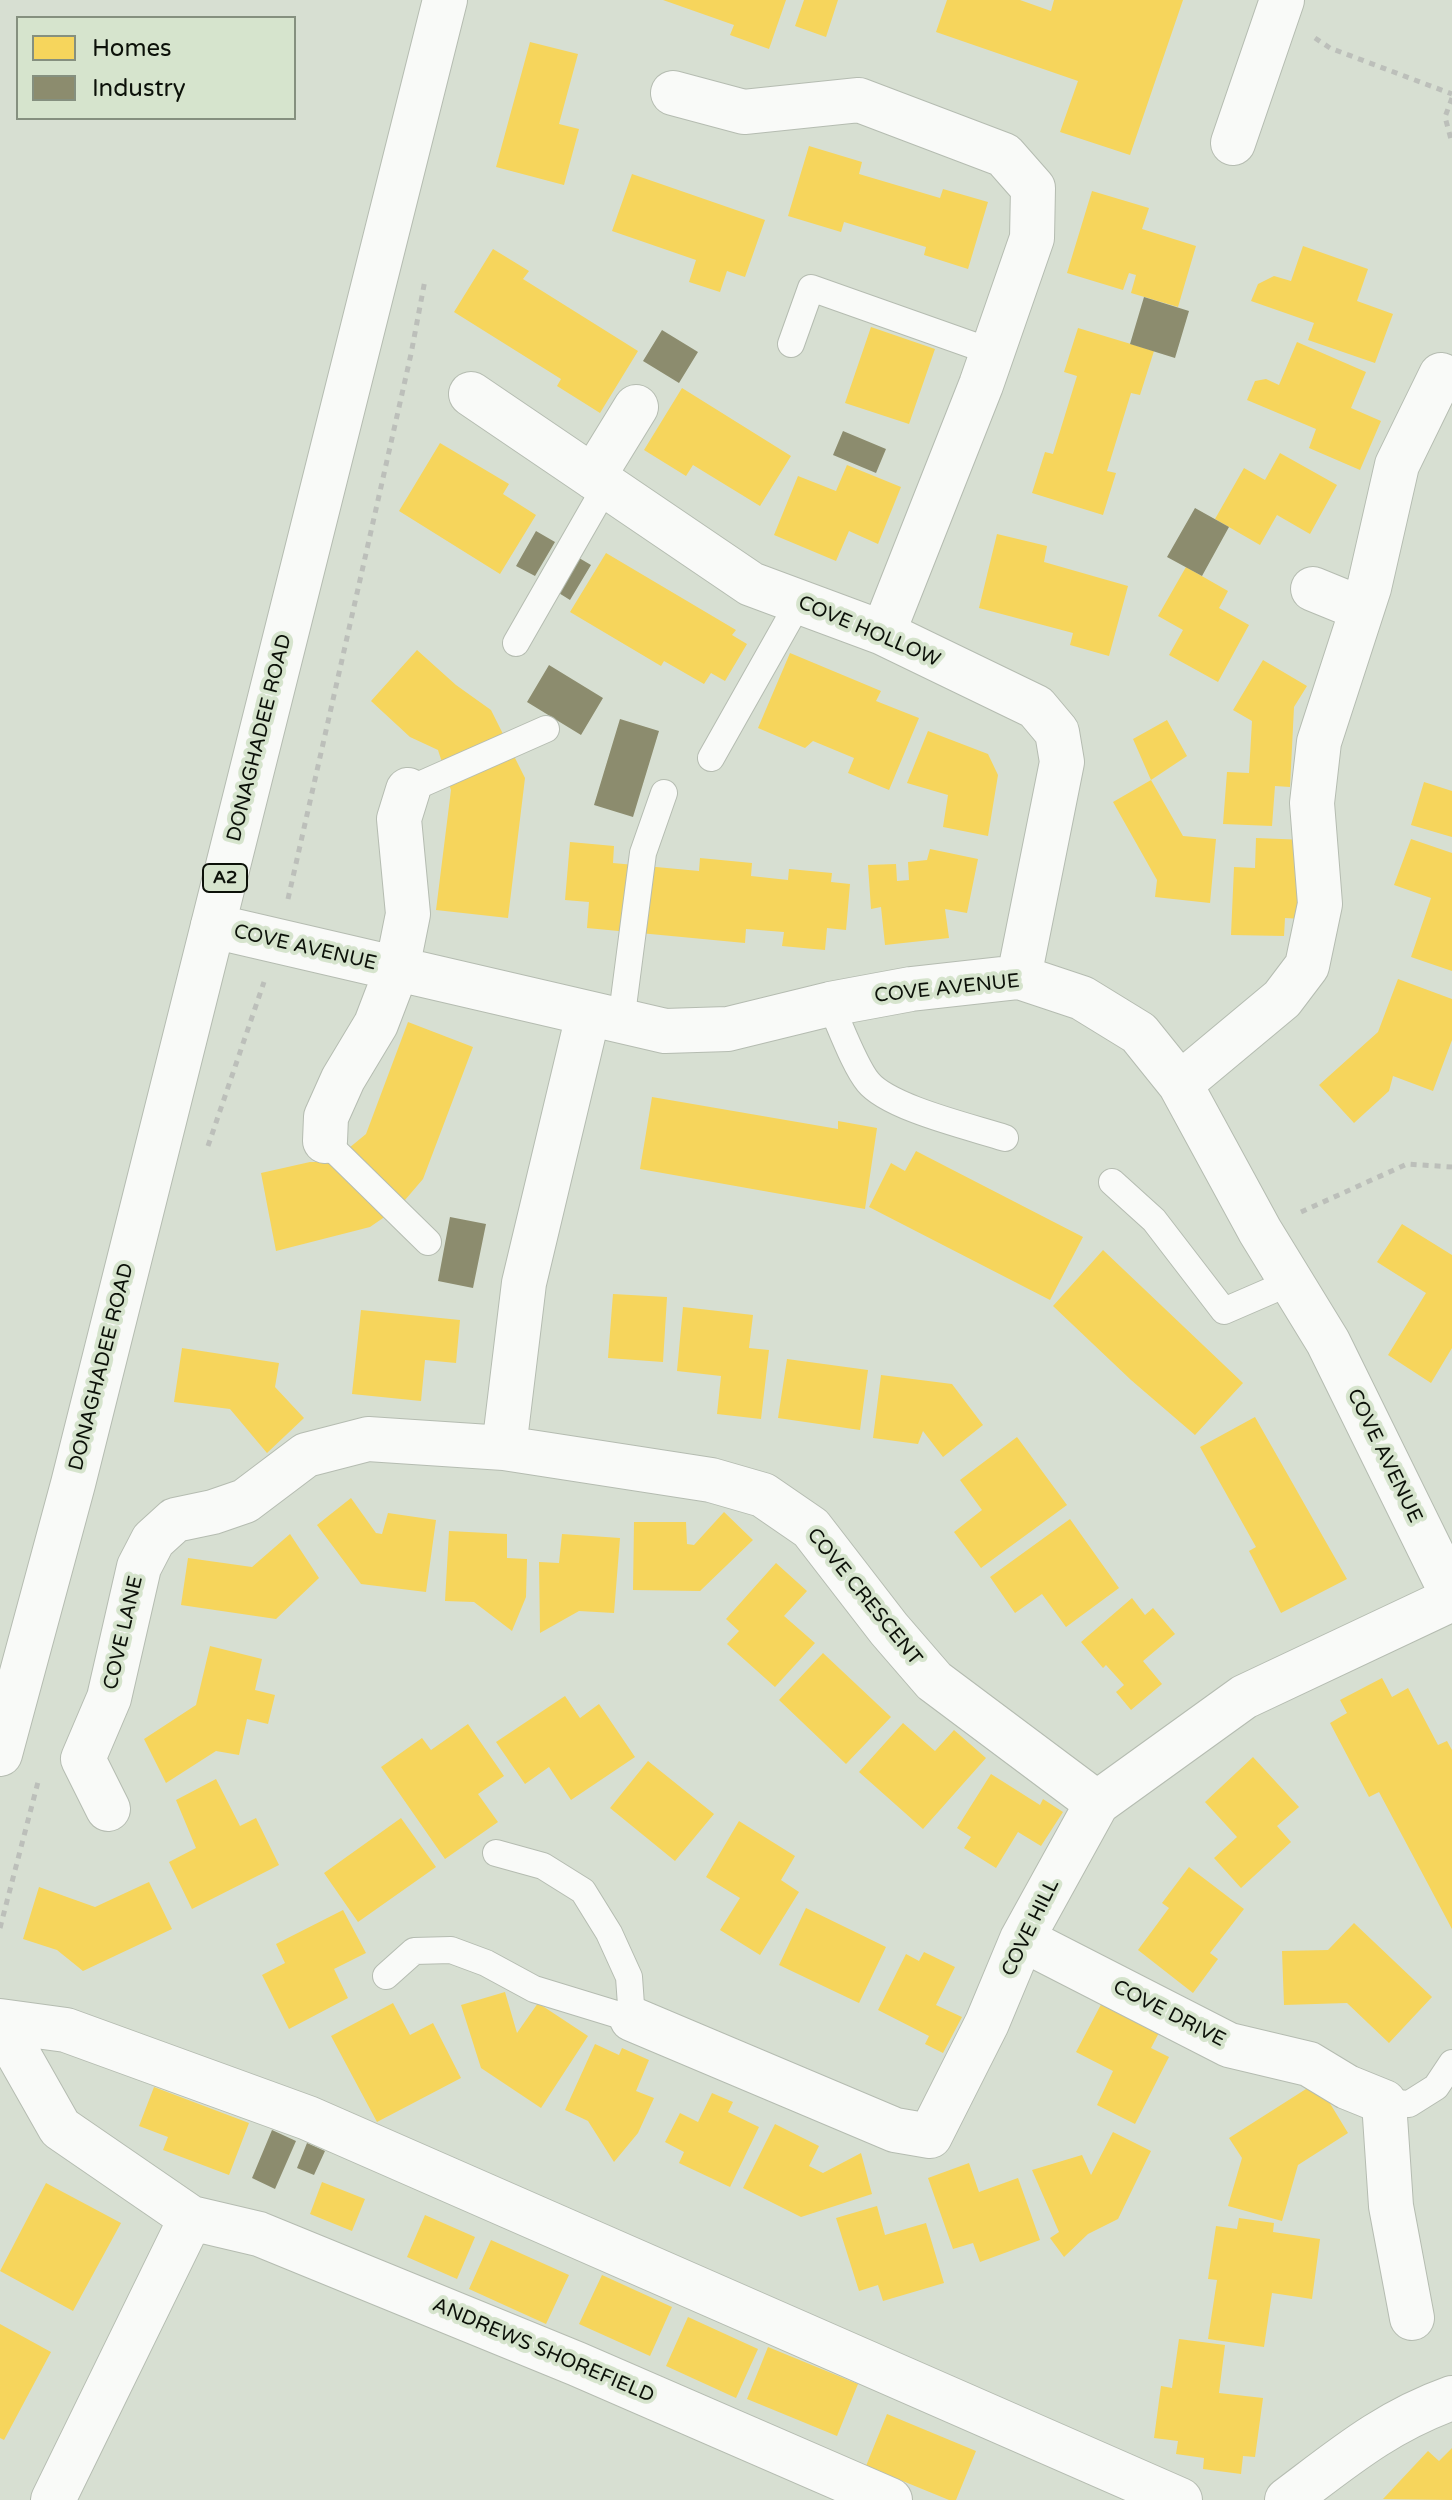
<!DOCTYPE html>
<style>
body{margin:0}
#map{position:relative;width:1452px;height:2500px;overflow:hidden;background:#d7dfd2;font-family:"Varela Round",sans-serif}
canvas{display:block}
.legend{position:absolute;left:16px;top:16px;width:280px;height:104px;box-sizing:border-box;background:#d6e4cd;border:2px solid #85907f;margin:0;padding:10px 14px;list-style:none;font-size:24px;color:#0c1109}
.legend li{display:flex;align-items:center;gap:16px;height:40px}
.legend b{width:40px;border:2px solid #85907f}
</style>
<div id="map">
<canvas width="1452" height="2500"></canvas>
<ul class="legend">
<li><b style="height:22px;background:#f6d55c"></b>Homes</li>
<li><b style="height:22px;background:#8c8c6e"></b>Industry</li>
</ul>
</div>
<script>
const g = document.querySelector('canvas').getContext('2d');
g.lineJoin = 'round';
function fill(path, color) { g.fillStyle = color; g.fill(path, 'evenodd'); }
function strokePath(path, color, width, dash) { g.strokeStyle = color; g.lineWidth = width; g.lineCap = dash ? 'butt' : 'round'; g.setLineDash(dash || []); g.stroke(path); }
function label(font, color, halo, rows, align = 'center') {
  g.font = font + ' "Varela Round",sans-serif'; g.lineWidth = 8; g.setLineDash([]); g.textBaseline = 'middle'; g.strokeStyle = halo; g.fillStyle = color; for (const [text, x, y, turn = 0] of rows) {
    g.save(); g.translate(x, y); g.rotate((+turn || 0) * Math.PI / 180); g.textAlign = isNaN(turn) ? turn : align; if (halo) g.strokeText(text, 0, 0); g.fillText(text, 0, 0); g.restore();
  }
}
fill(new Path2D(`
 M663,0H786L769,49L730,35L734,25Z
 M804,0H838L826,37L795,26Z
 M947,0H1020L1051,11L1054,0H1183L1130,155L1060,132L1078,81L936,32Z
 M530,42L578,54L559,124L579,129L564,185L496,167Z
 M809,146L862,162L859,174L940,198L943,189L988,202L968,269L924,255L926,247L844,222L841,232L788,216Z
 M632,174L765,220L745,277L727,271L720,292L689,282L696,260L612,231Z
 M1092,191L1149,208L1142,229L1196,246L1178,307L1131,293L1136,275L1129,273L1123,290L1067,273Z
 M1303,246L1368,269L1357,301L1393,314L1375,363L1308,340L1314,323L1251,301L1258,284L1274,276L1291,281Z
 M493,249L529,271L523,279L638,351L600,413L557,386L561,379L454,312Z
 M871,327L935,349L909,424L845,403Z
 M1078,328L1154,351L1140,395L1131,393L1107,471L1116,473L1103,515L1032,493L1045,452L1053,454L1077,376L1064,372Z
 M1297,342L1366,372L1351,408L1381,421L1360,470L1309,448L1316,429L1247,400L1255,381L1266,379L1279,385Z
 M682,388L791,456L760,506L693,465L686,476L644,450Z
 M440,443L509,484L503,494L536,515L500,574L399,511Z
 M1280,453L1337,485L1310,534L1277,515L1260,545L1215,519L1244,468L1265,480Z
 M847,465L901,487L878,544L849,531L836,561L774,535L798,476L836,491Z
 M997,534L1047,546L1044,562L1128,586L1109,656L1070,645L1073,633L979,608Z
 M606,553L736,630L732,635L747,644L725,681L711,673L704,684L664,661L661,666L570,612Z
 M1186,567L1228,591L1219,608L1249,625L1218,682L1169,655L1183,630L1158,616Z
 M417,650L456,685L491,710L525,778L508,918L436,910L451,790L438,750L410,737L371,701Z
 M790,653L881,691L876,701L919,718L889,790L848,773L854,758L813,741L805,748L758,728Z
 M1263,660L1307,686L1294,707L1290,787L1275,786L1272,826L1223,824L1227,772L1249,773L1252,721L1233,710Z
 M1167,720L1187,756L1151,780L1133,739Z
 M928,731L988,754L998,775L988,836L943,827L948,795L907,783Z
 M1151,780L1183,836L1216,839L1210,903L1155,897L1157,880L1113,802Z
 M1424,782L1452,791V837L1411,825Z
 M1256,838L1306,840L1303,919L1285,918L1284,936L1231,935L1234,867L1255,868Z
 M1411,839L1452,853V971L1411,957L1431,898L1394,885Z
 M570,842L614,846L613,863L699,871L700,858L752,863L751,876L788,880L789,869L832,873L831,882L850,884L846,930L827,928L825,950L782,946L784,932L746,929L745,943L587,928L589,902L565,900Z
 M930,849L978,859L967,913L945,909L949,938L885,945L881,907L871,909L868,865L896,864L897,881L909,880L908,862L927,860Z
 M1398,979L1452,999V1040L1433,1091L1393,1076L1389,1091L1354,1123L1319,1085L1378,1032Z
 M408,1022L473,1047L423,1179L399,1207L370,1227L276,1251L261,1173L310,1162H332L366,1134Z
 M652,1097L838,1129V1121L877,1128L865,1209L640,1169Z
 M916,1151L1083,1237L1050,1300L869,1207L891,1163L905,1171Z
 M1402,1224L1452,1255V1348L1431,1383L1388,1355L1426,1293L1377,1262Z
 M1103,1250L1243,1383L1195,1435L1131,1380L1053,1306Z
 M613,1294L667,1297L663,1362L608,1358Z
 M683,1307L753,1315L749,1348L769,1350L761,1419L717,1414L721,1376L677,1371Z
 M361,1310L460,1320L456,1363L425,1360L421,1401L352,1394Z
 M182,1348L279,1363L275,1387L304,1418L267,1453L230,1409L174,1402Z
 M787,1359L868,1370L860,1430L778,1418Z
 M881,1375L952,1384L983,1425L943,1457L923,1431L918,1444L873,1438Z
 M1255,1417L1347,1579L1281,1613L1249,1551L1256,1547L1200,1447Z
 M1017,1437L1067,1505L981,1568L954,1532L982,1510L960,1480Z
 M351,1498L376,1533L382,1534L388,1513L436,1520L426,1592L361,1584L317,1525Z
 M724,1512L753,1540L700,1591L633,1590L634,1522H686L687,1544L694,1545Z
 M1070,1519L1119,1588L1066,1627L1042,1594L1015,1613L990,1577Z
 M449,1531L507,1534V1558L527,1559L526,1597L512,1631L474,1602L445,1601Z
 M290,1534L319,1578L276,1619L181,1605L188,1558L252,1567Z
 M562,1534L620,1538L614,1613L579,1611L540,1633L539,1562L559,1563Z
 M776,1563L807,1591L784,1616L815,1643L775,1687L727,1644L739,1631L726,1619Z
 M1132,1598L1145,1615L1153,1608L1175,1634L1143,1661L1162,1684L1131,1710L1116,1692L1124,1685L1106,1665L1103,1668L1081,1642Z
 M210,1646L262,1659L255,1690L275,1695L268,1724L247,1719L239,1755L216,1751L166,1783L144,1739L196,1705Z
 M823,1653L891,1717L846,1764L779,1700Z
 M1382,1678L1392,1697L1408,1688L1438,1745L1447,1741L1452,1750V1929L1379,1792L1369,1797L1330,1723L1347,1713L1340,1700Z
 M565,1696L580,1718L599,1704L635,1757L571,1800L549,1767L525,1784L496,1742Z
 M903,1723L935,1751L954,1730L986,1758L923,1829L859,1772Z
 M468,1724L504,1776L478,1794L498,1822L445,1859L381,1767L422,1738L431,1750Z
 M1253,1757L1299,1807L1277,1826L1291,1842L1241,1888L1214,1858L1237,1837L1205,1802Z
 M648,1761L714,1814L675,1861L610,1808Z
 M991,1774L1040,1805L1043,1799L1063,1812L1041,1846L1018,1832L996,1868L964,1848L971,1837L957,1828Z
 M216,1779L240,1826L256,1818L279,1865L192,1909L169,1862L196,1848L176,1800Z
 M401,1818L436,1867L358,1922L324,1873Z
 M739,1821L795,1856L781,1880L799,1892L760,1955L720,1930L740,1898L706,1877Z
 M1189,1867L1244,1909L1210,1953L1218,1959L1193,1993L1138,1950L1169,1908L1162,1903Z
 M149,1882L172,1929L83,1971L57,1950L23,1939L39,1887L95,1907Z
 M806,1908L886,1947L859,2003L779,1965Z
 M343,1910L366,1953L334,1969L348,1998L289,2029L262,1975L285,1963L276,1944Z
 M1354,1923L1432,1997L1389,2043L1347,2003L1284,2005L1282,1951L1328,1950Z
 M924,1952L955,1967L936,2005L962,2017L943,2053L925,2044L929,2036L878,2010L906,1954L919,1961Z
 M505,1992L517,2033L538,2003L588,2036L541,2108L481,2068L461,2005Z
 M1106,1995L1163,2025L1151,2048L1169,2057L1135,2124L1097,2105L1113,2071L1076,2052Z
 M393,2003L410,2035L433,2023L461,2078L377,2122L331,2036Z
 M595,2044L619,2055L622,2048L649,2060L636,2091L654,2098L638,2133L614,2162L588,2121L565,2110Z
 M1317,2082L1348,2133L1298,2165L1282,2221L1228,2206L1242,2158L1229,2138Z
 M154,2087L249,2123L229,2175L163,2150L168,2137L139,2126Z
 M712,2093L733,2102L728,2112L759,2127L730,2187L679,2163L684,2152L665,2142L680,2113L698,2122Z
 M775,2124L819,2146L809,2166L823,2173L861,2153L872,2194L801,2217L743,2188Z
 M1113,2132L1151,2151L1118,2219L1088,2234L1064,2257L1050,2238L1059,2232L1032,2170L1082,2155L1091,2175Z
 M969,2163L979,2192L1018,2178L1040,2240L980,2262L973,2243L953,2249L928,2178Z
 M322,2182L365,2199L352,2231L310,2214Z
 M46,2183L121,2223L73,2311L0,2271Z
 M877,2206L885,2235L926,2223L944,2283L883,2301L878,2285L859,2291L836,2218Z
 M425,2215L475,2237L457,2279L407,2257Z
 M1239,2218L1274,2223L1273,2232L1320,2239L1312,2299L1272,2293L1264,2347L1208,2339L1217,2280L1208,2279L1216,2226L1237,2229Z
 M491,2240L569,2275L546,2324L469,2289Z
 M602,2275L672,2307L650,2356L579,2324Z
 M688,2317L758,2349L736,2398L666,2366Z
 M0,2324L51,2352L4,2440L0,2438Z
 M1179,2339L1225,2345L1219,2393L1263,2398L1255,2457L1243,2456L1241,2474L1203,2469L1204,2458L1176,2454L1178,2441L1154,2438L1161,2386L1172,2388Z
 M768,2347L858,2384L837,2436L747,2399Z
 M887,2414L976,2451L956,2500H949L866,2466Z
 M1452,2448V2500L1383,2499L1428,2451L1439,2461Z`), '#f6d55c');
fill(new Path2D(`
 M1144,297L1189,311L1175,358L1130,344Z
 M662,330L698,352L679,383L643,361Z
 M843,431L886,449L876,473L833,455Z
 M1195,508L1229,527L1202,576L1167,557Z
 M536,531L555,542L535,576L516,566Z
 M574,555L591,565L570,600L554,590Z
 M549,665L603,698L581,735L527,702Z
 M620,719L659,731L633,817L594,805Z
 M450,1217L486,1224L473,1288L438,1281Z
 M272,2130L296,2141L275,2189L252,2178Z
 M307,2143L325,2151L314,2175L297,2168Z`), '#8c8c6e');
const lane = new Path2D(`
 M791,344L811,288L992,352
 M516,643L606,486
 M711,758L799,602
 M408,790L546,729
 M830,1004C840,1025 854,1065 868,1082C889,1108 971,1127 1005,1138
 M621,1022L643,853L664,793
 M325,1141L428,1242
 M1112,1182L1154,1220L1224,1311L1291,1282
 M386,1976L414,1951L451,1950L486,1963L534,1989L632,2019L629,1977L609,1933L583,1891L543,1866L496,1853
 M1384,2102L1409,2104L1436,2087L1452,2063`);
const street = new Path2D(`
 M673,93L744,112L859,100L1004,155L1033,188L1032,238L981,385L883,633
 M1233,143L1282,0
 M471,394L751,584L883,633L1036,707L1057,732L1062,762L1019,977
 M593,477L636,407
 M1313,589L1362,609
 M213,926L665,1031L728,1029L830,1004L911,989L1019,977L1082,998L1139,1033L1180,1084L1260,1231L1328,1342L1452,1594
 M1180,1084L1282,999L1307,966L1320,904L1312,803L1319,742L1369,588L1397,465L1441,375
 M325,1141L326,1117L343,1079L376,1024L397,969L408,914L399,819L408,790
 M504,1448L524,1283L588,1015
 M108,1809L83,1759L109,1698L139,1567L153,1540L175,1520L213,1512L245,1501L306,1455L368,1439L504,1448L711,1480L763,1495L811,1528L889,1629L934,1681L1097,1803
 M1022,1939L1229,2045L1309,2064L1347,2087L1384,2102L1391,2206L1412,2318
 M632,2019L895,2130L930,2136L987,2023L1022,1939L1097,1803L1244,1697L1452,1599
 M0,2021L66,2030L308,2118L1180,2500
 M0,2022L60,2128L191,2218L259,2234L577,2364L890,2500
 M53,2500L191,2218
 M1287,2500C1343,2458 1385,2422 1452,2398`);
const primary = new Path2D(`
 M0,1754L73,1484L445,0`);
strokePath(lane, '#b5bcb1', 28);
strokePath(street, '#b5bcb1', 46);
strokePath(primary, '#b5bcb1', 46);
strokePath(new Path2D(`
 M1315,38L1330,48L1452,94
 M1452,98L1445,117L1452,143
 M288,899L411,354L425,280
 M208,1146L264,982
 M1301,1212L1407,1164L1452,1167
 M0,1928L38,1782`), '#bcbfba', 5, [6, 6]);
strokePath(lane, '#f9faf8', 26);
strokePath(street, '#f9faf8', 44);
strokePath(primary, '#f9faf8', 44);
for (const [x, y, w] of [
 [225,878,44]
]) { const box = new Path2D(); box.roundRect(x - w / 2, y - 14, w, 28, 6); g.fillStyle = '#d6e4cd'; g.fill(box); strokePath(box, '#0c1109', 2); }
label('bold 18px', '#0c1109', null, [
 ["A2",225,878]
]);
label('20px', '#0c1109', '#d6e4cd', [
 ["COVE HOLLOW",869,632,23],
 ["DONAGHADEE ROAD",260,738,-76],
 ["COVE AVENUE",305,948,13],
 ["COVE AVENUE",947,989,-6],
 ["DONAGHADEE ROAD",102,1367,-76],
 ["COVE AVENUE",1384,1456,64],
 ["COVE CRESCENT",864,1597,51],
 ["COVE LANE",124,1633,-77],
 ["COVE HILL",1031,1928,-64],
 ["COVE DRIVE",1169,2014,27],
 ["ANDREWS SHOREFIELD",543,2351,23]
]);
</script>
